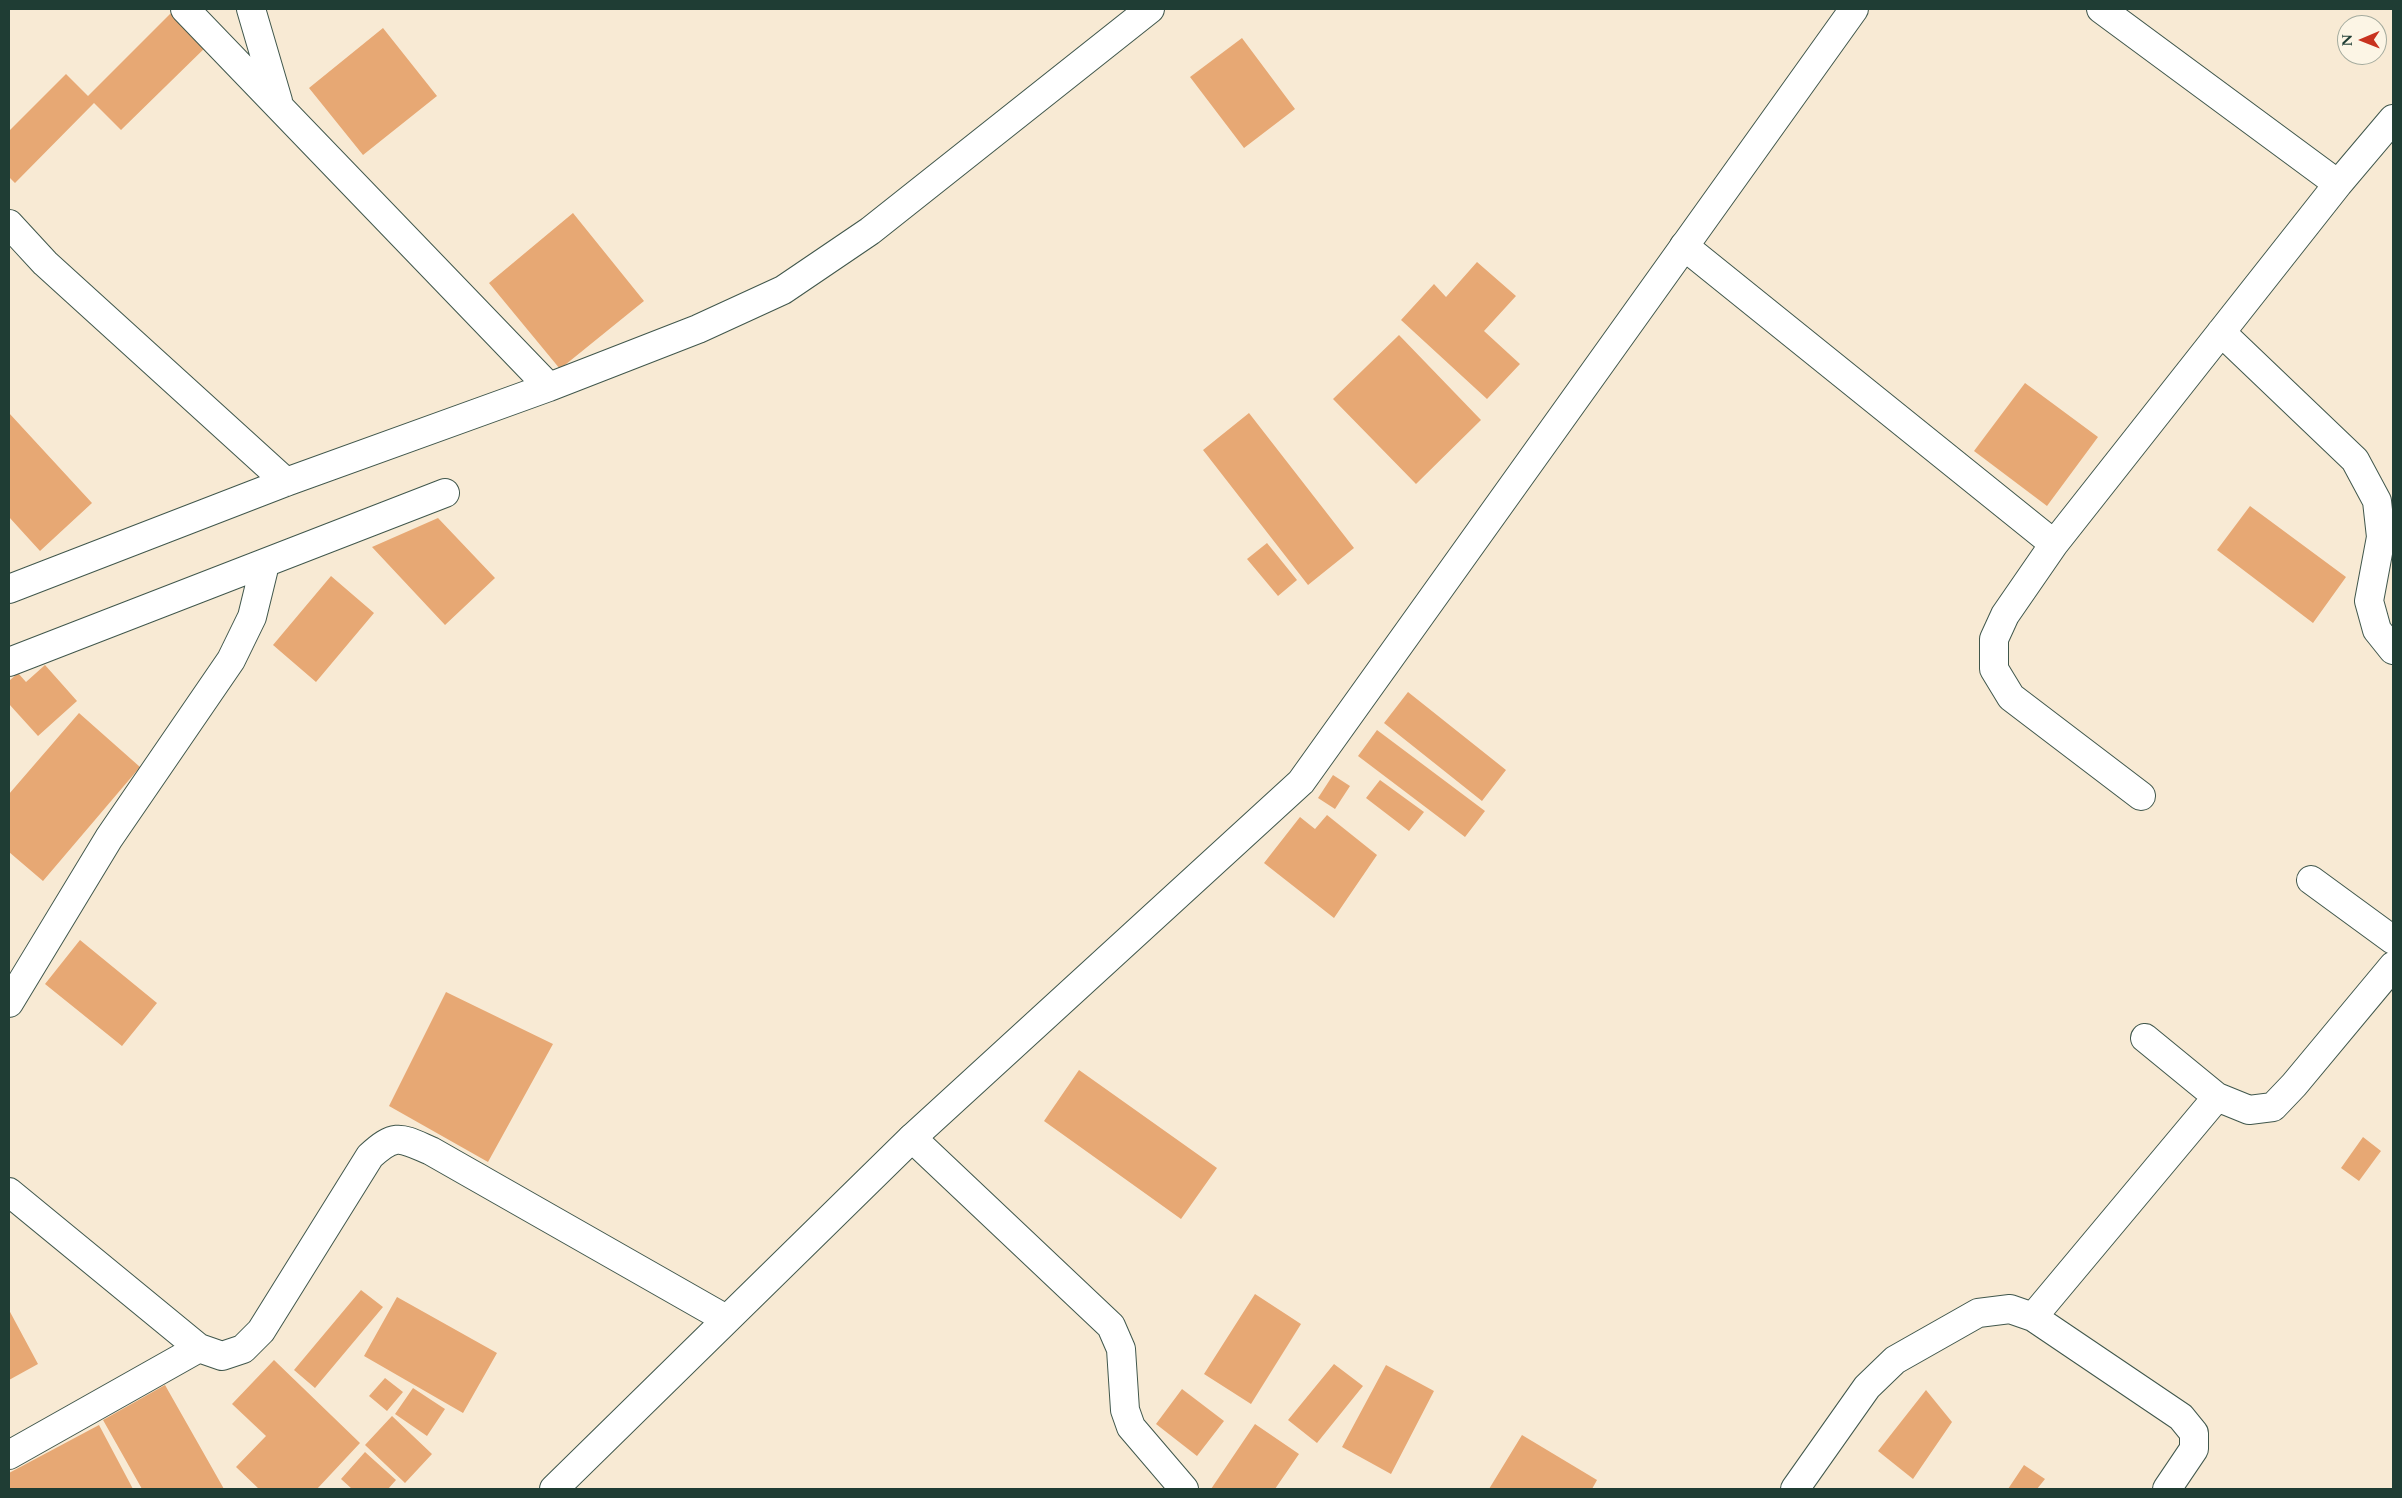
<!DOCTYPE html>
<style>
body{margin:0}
#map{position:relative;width:2402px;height:1498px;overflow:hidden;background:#f8ead4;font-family:Cardo,serif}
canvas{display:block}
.frame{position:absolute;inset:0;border:10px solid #1f3d34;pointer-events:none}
.north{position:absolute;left:2337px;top:15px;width:50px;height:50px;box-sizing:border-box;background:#fcf5e5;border:1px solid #a4ab9e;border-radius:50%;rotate:269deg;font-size:14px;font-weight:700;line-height:20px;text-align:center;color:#1f3d34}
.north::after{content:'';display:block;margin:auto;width:18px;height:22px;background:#c8321e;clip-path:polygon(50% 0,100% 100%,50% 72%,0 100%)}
</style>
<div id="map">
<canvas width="2402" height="1498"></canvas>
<div class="frame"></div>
<div class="north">N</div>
</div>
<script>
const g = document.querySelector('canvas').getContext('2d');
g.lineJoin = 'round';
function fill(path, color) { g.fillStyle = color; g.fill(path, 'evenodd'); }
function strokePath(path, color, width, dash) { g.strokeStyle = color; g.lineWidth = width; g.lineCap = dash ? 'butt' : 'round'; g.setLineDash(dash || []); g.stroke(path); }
fill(new Path2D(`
 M175,9L211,42L121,130L94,103L15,183L9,177V131L66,74L88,96Z
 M383,28L437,96L363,155L309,88Z
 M1242,38L1295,109L1244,148L1190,77Z
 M573,213L644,301L560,369L489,283Z
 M1477,262L1516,296L1484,331L1520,364L1487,399L1401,320L1434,284L1446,297Z
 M1399,335L1481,420L1416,484L1333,399Z
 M2025,383L2098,437L2047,506L1974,451Z
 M9,413L92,503L40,551L9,517Z
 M1249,413L1354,548L1308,585L1203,450Z
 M2250,506L2346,577L2313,623L2217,550Z
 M438,518L495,578L445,625L372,547Z
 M1267,543L1297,580L1278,596L1247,559Z
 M331,576L374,613L316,682L273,645Z
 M45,665L77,701L38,736L9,704V681L18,673L26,682Z
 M1408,692L1506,770L1482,801L1384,723Z
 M79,713L140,767L43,881L9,852V794Z
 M1377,730L1485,811L1465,837L1358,756Z
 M1333,775L1350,786L1335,809L1318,798Z
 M1380,780L1424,812L1409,831L1366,798Z
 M1327,815L1377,855L1334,918L1264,863L1300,817L1315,829Z
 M80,940L157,1003L122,1046L45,984Z
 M446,992L553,1044L488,1162L389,1106Z
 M1079,1070L1217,1168L1181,1219L1044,1121Z
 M2363,1137L2381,1151L2359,1181L2341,1168Z
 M361,1290L383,1307L315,1388L294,1370Z
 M1255,1294L1301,1324L1251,1404L1204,1374Z
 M397,1297L497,1353L463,1413L364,1356Z
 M9,1310L38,1364L9,1380Z
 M274,1360L360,1443L317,1489H259L236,1467L266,1436L232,1404Z
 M1334,1364L1363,1386L1317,1443L1288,1420Z
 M1386,1365L1434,1391L1391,1474L1342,1447Z
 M385,1378L403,1392L387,1411L369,1396Z
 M165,1385L224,1489H142L103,1420Z
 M413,1388L445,1409L427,1436L395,1414Z
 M1182,1389L1224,1421L1197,1456L1156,1424Z
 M1926,1390L1952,1422L1913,1479L1878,1451Z
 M392,1416L432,1454L405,1483L365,1445Z
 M1255,1424L1299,1454L1275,1489H1211Z
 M99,1425L133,1489H9V1473Z
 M1522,1435L1597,1480L1592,1489H1489Z
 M365,1452L396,1480L388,1489H352L341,1479Z
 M2024,1465L2045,1479L2037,1489H2008Z`), '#e7a874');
const street = new Path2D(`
 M185,9L549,387
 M251,9L278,101
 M2101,9L2338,184
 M9,224L45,263L286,482
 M1684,246L2054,544
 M2221,332L2355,460L2377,501L2381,537L2369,601L2377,630L2393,650
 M9,589L286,482L549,387L698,329L783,290L870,231L1150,9
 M9,662L445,493
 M2141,796L2011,697L1994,669V639L2005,615L2054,544L2338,184L2393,119
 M2311,880L2393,940
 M9,1003L109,838L231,660L252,617L265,564
 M2145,1038L2217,1097L2249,1110L2273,1107L2294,1085L2393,966
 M912,1138L1111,1326L1121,1349L1125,1410L1131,1427L1184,1489
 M9,1192L199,1348L222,1356L243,1349L261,1331L370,1156C396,1132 401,1138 431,1151L726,1319
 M2033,1317L2217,1097
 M9,1455L199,1348
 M1795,1489L1867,1387L1895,1360L1978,1313L2010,1309L2033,1317L2181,1417L2194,1433V1449L2167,1489`);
const secondary = new Path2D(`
 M554,1489L912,1138L1301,782L1854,9`);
strokePath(street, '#40574c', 30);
strokePath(secondary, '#40574c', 30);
strokePath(street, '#fff', 28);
strokePath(secondary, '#fff', 28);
</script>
